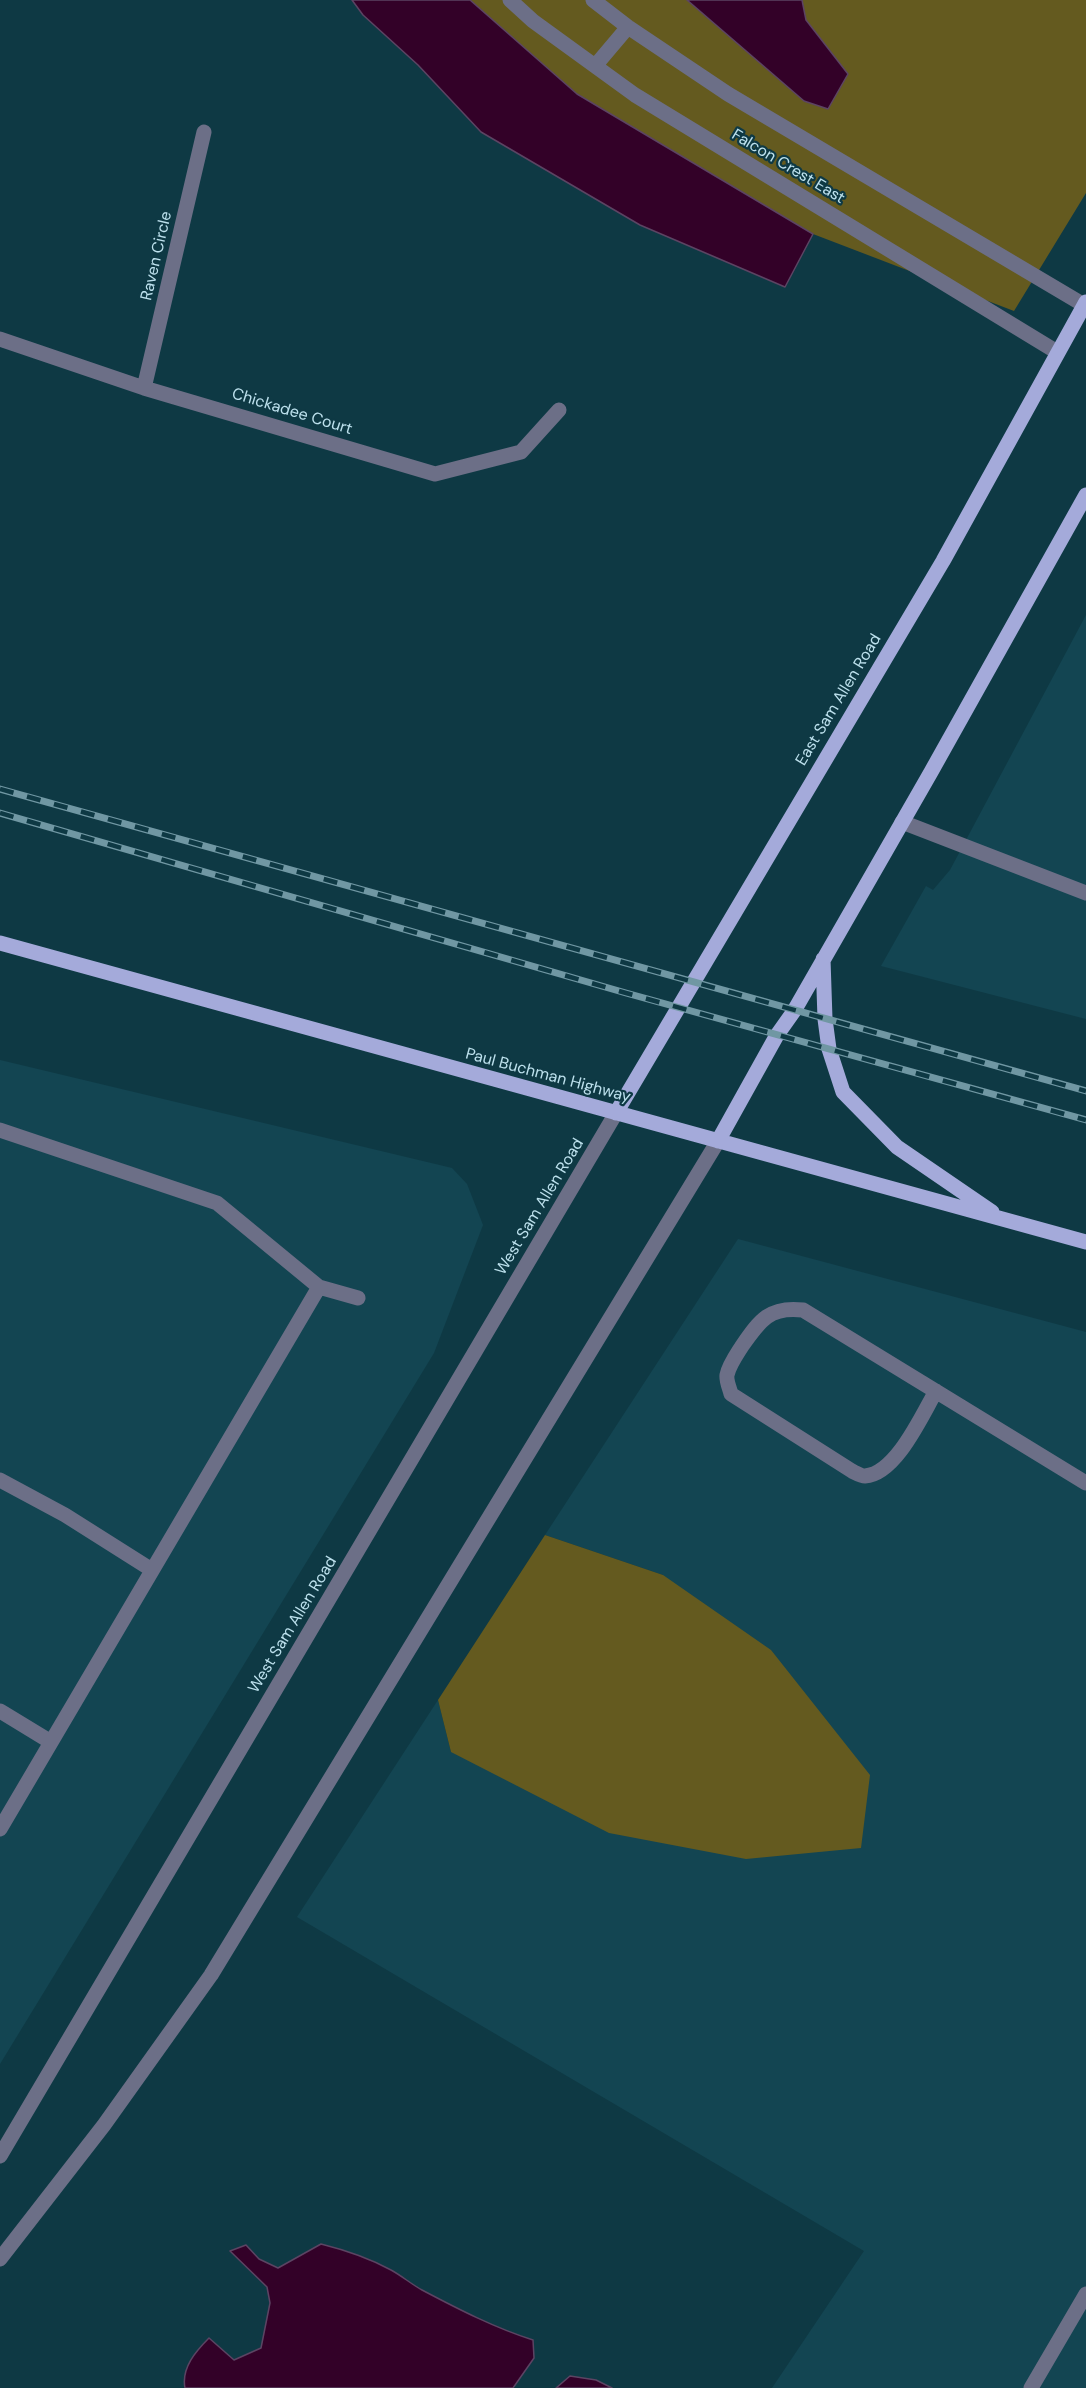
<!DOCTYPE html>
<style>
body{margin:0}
canvas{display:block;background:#0e3944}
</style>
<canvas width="1086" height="2388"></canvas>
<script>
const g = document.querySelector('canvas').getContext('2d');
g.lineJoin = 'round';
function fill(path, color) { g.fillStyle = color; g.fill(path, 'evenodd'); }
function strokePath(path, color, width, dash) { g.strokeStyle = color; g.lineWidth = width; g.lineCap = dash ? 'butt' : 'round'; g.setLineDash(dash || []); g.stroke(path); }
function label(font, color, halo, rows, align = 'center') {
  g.font = font + ' "DM Sans",sans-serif'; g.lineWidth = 4.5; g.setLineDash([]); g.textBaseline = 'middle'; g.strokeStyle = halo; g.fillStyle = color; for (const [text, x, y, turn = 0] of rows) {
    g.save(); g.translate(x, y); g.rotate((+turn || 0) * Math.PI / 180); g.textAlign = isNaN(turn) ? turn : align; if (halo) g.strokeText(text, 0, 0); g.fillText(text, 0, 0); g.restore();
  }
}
fill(new Path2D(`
 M1086,615V1019L881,966L926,886L933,890L950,870Z
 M0,1060L452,1168L467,1184L483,1225L434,1353L0,2064Z
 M738,1239L1086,1332V2388H772L864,2251L297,1917L438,1700L451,1752L663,1575L545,1535Z`), '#134552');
fill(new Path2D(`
 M470,0H687L804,101L848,74L806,20L802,0H1086V193L1014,311L813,234L577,94Z
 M545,1535L663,1575L771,1650L870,1775L861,1848L746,1859L609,1833L451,1752L438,1700Z`), '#645a1f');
const water = new Path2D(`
 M352,0H470L577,94L813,234L785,287L640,225L481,132L418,65L363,15Z
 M687,0H802L806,20L848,74L828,109L804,101Z
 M321,2244C345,2250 369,2258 391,2270C402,2276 411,2284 422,2290C458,2309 495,2328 533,2340L534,2358L513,2388H185C181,2368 196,2351 209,2338L234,2360L261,2348L270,2303L267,2287L230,2251L246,2245L259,2259L278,2268Z
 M570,2376L596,2380L612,2388H556Z`);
fill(water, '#330128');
strokePath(water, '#5c4463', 1.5);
strokePath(new Path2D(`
 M510,0L533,21L635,95L1057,352
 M593,0L628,27L728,94L1084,305
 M595,66L628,27
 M0,339L144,388L435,474L521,452L559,410
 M144,388L204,132
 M902,822L1086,893
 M0,1130L217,1203L319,1287L0,1829
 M319,1287L358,1298
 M936,1391C922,1415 896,1474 865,1476C861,1476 856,1473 852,1471L731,1394C730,1389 726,1381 727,1375C729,1365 737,1354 742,1346C760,1320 770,1306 803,1310L1086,1483
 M0,1480L65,1515L152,1570
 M0,1711L51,1742
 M0,2156L616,1113
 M0,2259L104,2125L211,1975L718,1141
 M1031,2388L1086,2294`), '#6c6f87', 15);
strokePath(new Path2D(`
 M0,943L1086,1242
 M823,959L825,1019L829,1049L843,1092L897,1147L992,1212
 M616,1113L943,561L1086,302
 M718,1141L777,1035L794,1011L931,772L1086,495`), '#a4aada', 15);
const rail = new Path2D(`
 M0,789L1086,1091
 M0,813L626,993L1086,1120`);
strokePath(rail, '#7097a3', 7);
strokePath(rail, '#0e3944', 4.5, [14]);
label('16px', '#bde1ed', '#0e3944', [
 ["Falcon Crest East",788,167,31],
 ["Raven Circle",157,256,-77],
 ["Chickadee Court",292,412,17],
 ["East Sam Allen Road",839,700,-59],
 ["Paul Buchman Highway",548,1076,15],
 ["West Sam Allen Road",540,1207,-59],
 ["West Sam Allen Road",293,1625,-59]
]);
</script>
